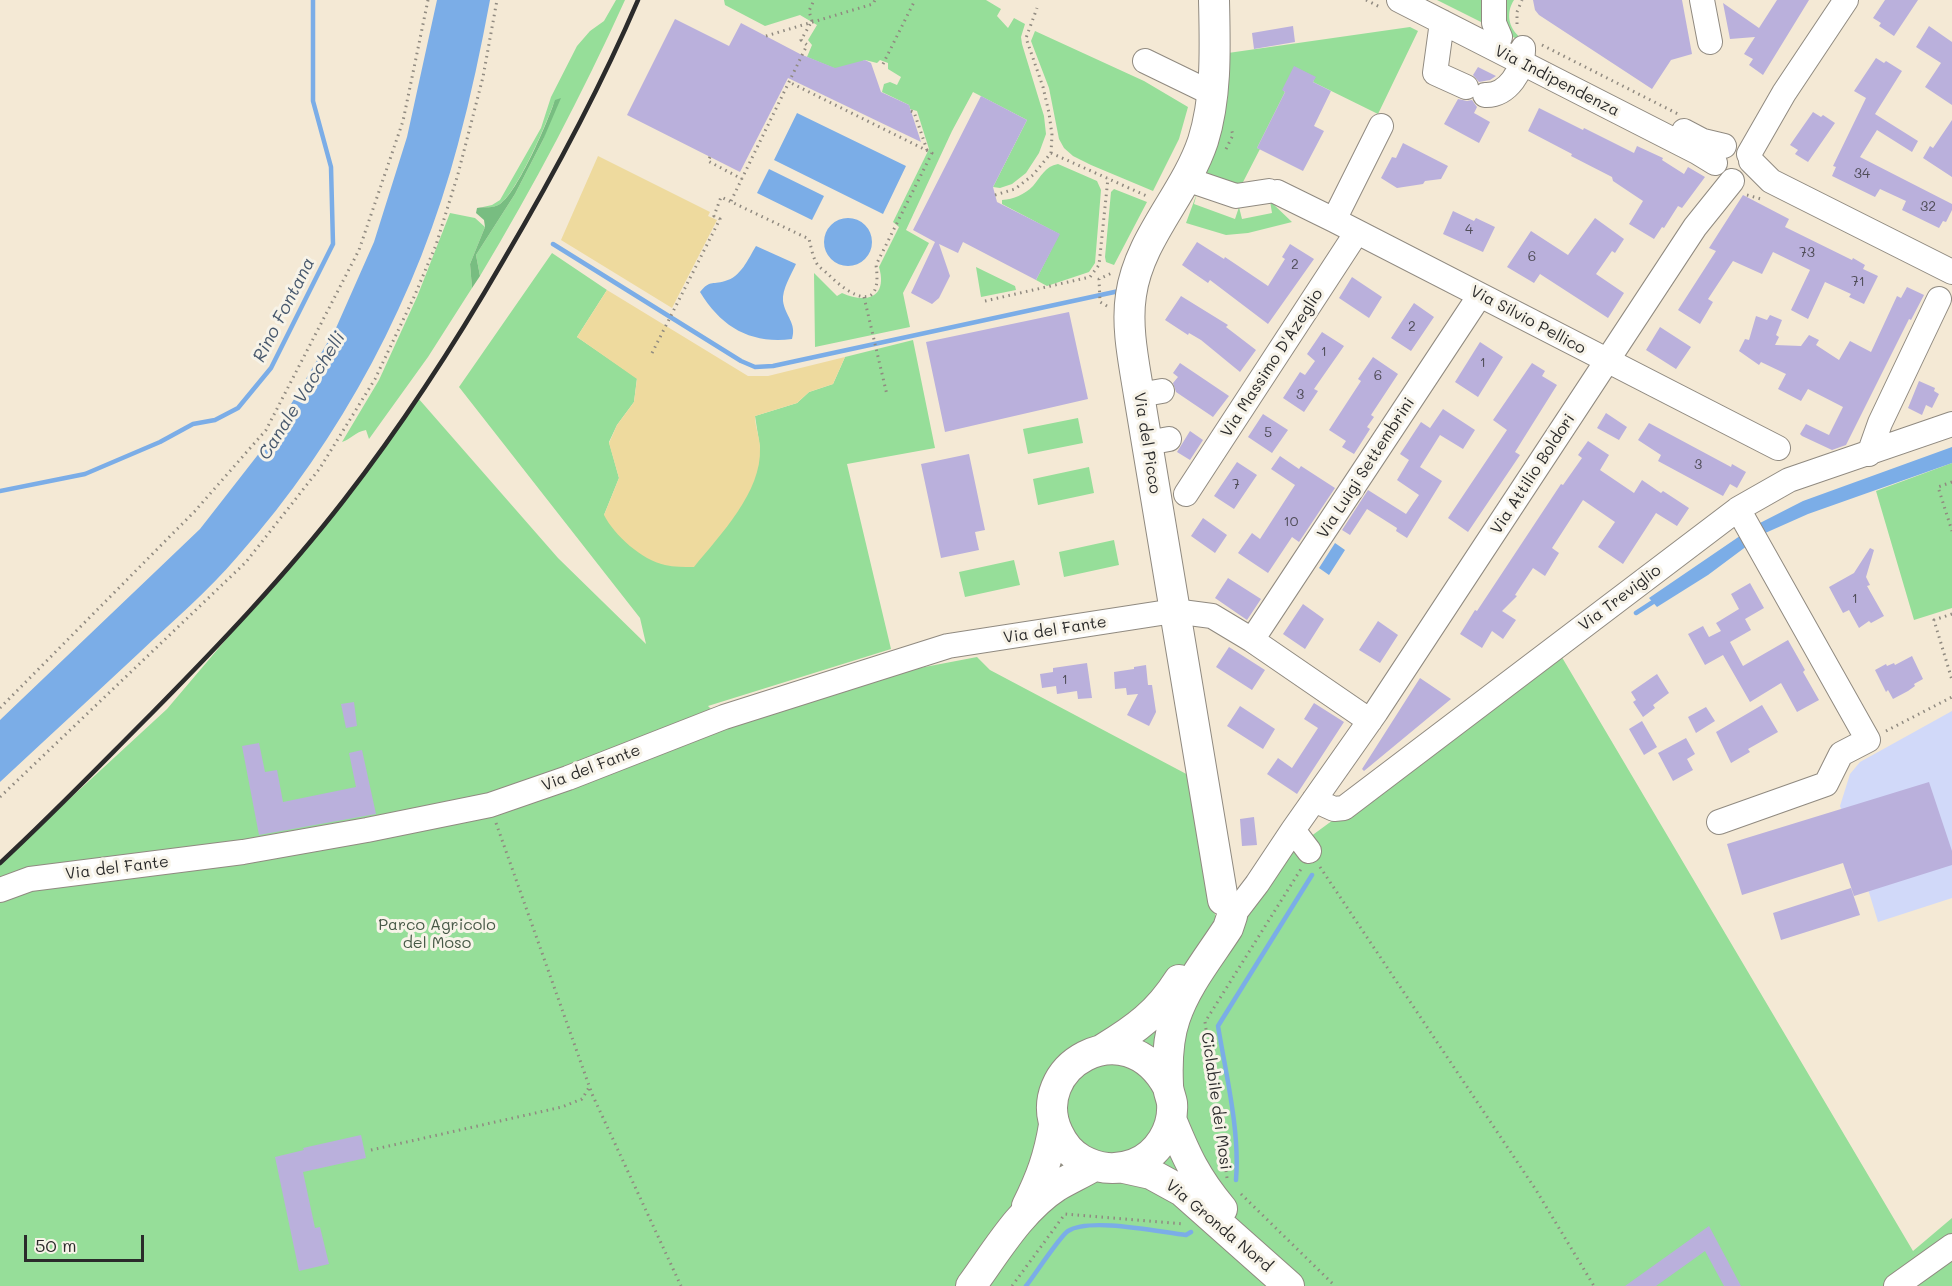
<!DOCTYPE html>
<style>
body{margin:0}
#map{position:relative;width:1952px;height:1286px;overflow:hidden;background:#f4e9d5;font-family:Mali,sans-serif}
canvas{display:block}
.scale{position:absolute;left:24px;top:1235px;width:120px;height:27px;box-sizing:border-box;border:3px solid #2b2b2b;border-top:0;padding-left:8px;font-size:18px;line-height:21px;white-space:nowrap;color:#2b2b2b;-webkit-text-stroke:4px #f7f3e8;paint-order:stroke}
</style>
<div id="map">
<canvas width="1952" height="1286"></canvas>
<div class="scale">50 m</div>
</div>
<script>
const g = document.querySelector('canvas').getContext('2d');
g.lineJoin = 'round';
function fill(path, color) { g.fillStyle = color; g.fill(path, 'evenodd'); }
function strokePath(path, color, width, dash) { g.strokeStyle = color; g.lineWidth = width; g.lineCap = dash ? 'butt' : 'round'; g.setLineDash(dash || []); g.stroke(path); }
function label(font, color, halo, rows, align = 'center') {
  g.font = font + ' Mali,sans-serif'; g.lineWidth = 6; g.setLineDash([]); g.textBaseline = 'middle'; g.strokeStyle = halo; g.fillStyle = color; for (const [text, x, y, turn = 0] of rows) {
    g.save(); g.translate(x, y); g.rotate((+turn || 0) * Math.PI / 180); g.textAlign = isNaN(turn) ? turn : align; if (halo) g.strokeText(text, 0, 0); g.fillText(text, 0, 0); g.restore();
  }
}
fill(new Path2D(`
 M1952,711V898L1878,922L1857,853L1840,806L1850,774L1860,762Z`), '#d1d9f9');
fill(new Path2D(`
 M616,0H625C582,95 534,186 480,276L476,255L515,194L543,140L555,100C547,122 518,191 500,204C494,208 490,207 483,207L492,205L500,200L541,128L551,97L577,46L590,31L604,21Z
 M724,0H986L1001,9L997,16L1008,28L1014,18L1025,24L1021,37L1022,44L1044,116L1046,134L1039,153L1026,173L1012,184L1000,188L993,187L1027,120L973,92L952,131L906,230L929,243L903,293L910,327L815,347L814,273L837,296L842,293C866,304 888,298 879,267L899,227L893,222L929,149L917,111L910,109L909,105L882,92L884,84L890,82L897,85L901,77L888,69V63L880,60L877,63L865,60L841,71L807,57L812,45L808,40L817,25L800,15L765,26L725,5Z
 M1437,0H1488L1489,26Z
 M1497,0H1514C1506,12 1508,28 1520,37L1519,40L1509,35Z
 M1410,27L1418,31L1378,114L1313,82L1315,77L1283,90L1285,92L1257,148L1260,149L1241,186L1201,171L1222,126L1228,96L1222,94L1228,53Z
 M1035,31L1144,81L1188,107L1179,139L1153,191L1091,165L1073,156L1064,148L1059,139L1049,88L1031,41Z
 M1058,164L1097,181L1101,190L1095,263L1089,272L1047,286L1036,280L1059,234L1002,204V200C1014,199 1024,195 1033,186C1041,177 1045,166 1058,164Z
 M1114,189L1147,202L1114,265L1106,262L1105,257L1111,192Z
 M1197,193L1194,204L1235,219L1239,207L1242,219L1272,213L1270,201L1292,222L1248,233L1226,235L1186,223Z
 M450,213L475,218L485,227L470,264L472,288L428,357L369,439L366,430C355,432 351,439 342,442L379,380L417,297Z
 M552,253L607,290L577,337L637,378L634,402L617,425L609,442L619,478L604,515L760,448L755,416L797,403L809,392L833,384L845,357L913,340L935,448L847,464L891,649L708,706L724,722L841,683L977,657L990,670L1192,777L1220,944L1288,853L1560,654L1913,1251L1952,1218V1286H0V863L167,709L351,492L418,398L558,558L646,644L640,618L459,387Z
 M976,267L1015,286L1016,290L981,297Z
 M1078,418L1083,443L1028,454L1023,429Z
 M1952,463V608L1914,620L1876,491Z
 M1089,467L1094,493L1038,505L1033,479Z
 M1114,540L1119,565L1064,577L1059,552Z
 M1014,560L1020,585L965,597L959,572Z`), '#96de99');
fill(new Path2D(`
 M561,98L543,140L515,194L476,255L480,276L472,288L470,264L485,227L484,220L476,213L477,208C486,206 492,209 500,204C518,192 548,121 555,100Z`), '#78bd81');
fill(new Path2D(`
 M598,156L710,212L708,216L717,220L672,308L561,240Z
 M607,290L748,376H768L845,357L833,384L809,392L797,403L755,416C755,427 760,438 760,448C762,492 720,535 694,567C684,567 674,567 665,565C642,560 614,535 604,515L619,478L609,443L617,425L634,402L637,379L577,337Z`), '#eeda9e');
fill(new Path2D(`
 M437,0H490C481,48 471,96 458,144C418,295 342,439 238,556C208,591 173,621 139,653C93,696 46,739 0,782V720L200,529L271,438L336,328L374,242L407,137Z
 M797,113L906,166L883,214L774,160Z
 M769,169L824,196L812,220L757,193Z
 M824 242a24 24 0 1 1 48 0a24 24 0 1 1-48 0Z
 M756,246L796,264C791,275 782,289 783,301C785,316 797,323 792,339C751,344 722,328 700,292C710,280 711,285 725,281C741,277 748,259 756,246Z
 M1952,447V463L1808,514L1763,534L1708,575L1657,607L1649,598L1756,525L1803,501Z
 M1335,543L1345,550L1329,575L1319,568Z`), '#7bade7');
strokePath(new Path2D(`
 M553,244L741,361L755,367L773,366L1119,291
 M0,491L85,474L160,442L193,424L215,420L238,408L271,368L333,244L331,167L313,101V0
 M1636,613L1656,600
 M1236,1180C1240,1131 1226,1075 1218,1026L1312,875
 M1026,1286C1034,1276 1060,1236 1068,1231C1090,1217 1159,1232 1186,1235L1191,1232`), '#7bade7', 4.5);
fill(new Path2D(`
 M1533,0H1682L1692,54L1671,60L1652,89L1539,15L1535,10Z
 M1777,0H1809L1763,75L1749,65L1753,59L1744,54L1755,37L1730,39L1723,3L1759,28Z
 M1885,0H1918L1894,36L1879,26L1881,23L1873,18Z
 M675,19L729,46L741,23L800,54L835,68L865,60L871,63L881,92L909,105L921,142L788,78L740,172L627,115Z
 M1293,26L1295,42L1254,49L1252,33Z
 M1929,26L1952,42V105L1925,87L1941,63L1916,47Z
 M1876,58L1884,63L1886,61L1902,71L1875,114L1918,141L1912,152L1877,130L1860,157L1952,204V210L1946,222L1943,221L1939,228L1902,210L1906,201L1880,189L1875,197L1832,176L1836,167L1833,166L1866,98L1854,91Z
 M1294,66L1316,77L1313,82L1331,91L1314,126L1324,131L1303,171L1257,148L1285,92L1282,90Z
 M1478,67L1496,76L1490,80L1479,82L1473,75Z
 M981,96L1027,120L993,187L997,202L1060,234L1036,280L963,242L958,253L939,244L950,276L939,298L932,304L911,293L935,242L913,230Z
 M1458,99L1467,101L1472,100L1477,107L1474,113L1490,122L1479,143L1444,124Z
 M1539,108L1583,130L1584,128L1634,153L1637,146L1663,158L1662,160L1684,174L1688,167L1705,177L1682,208L1678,206L1664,228L1662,227L1654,239L1629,224L1643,201L1613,181L1612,177L1571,156L1572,154L1528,131Z
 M1813,112L1821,117L1823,115L1835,123L1808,162L1795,154L1798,150L1790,145Z
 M1952,120V177L1923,158L1930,146L1933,148Z
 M1403,143L1448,166L1441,179L1425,181L1423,184L1397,188L1381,178L1392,157L1396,158Z
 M1743,195L1789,219L1785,227L1852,260L1853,258L1865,265L1863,269L1878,276L1864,304L1849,297L1851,294L1825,282L1808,319L1791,310L1810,270L1773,252L1762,274L1733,261L1708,299L1713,302L1700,324L1678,310L1716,251L1709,248Z
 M1453,211L1474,221L1476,218L1495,227L1483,252L1443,234Z
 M1595,218L1624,239L1615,253L1612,251L1596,274L1624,293L1608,318L1540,274L1534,283L1507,267L1531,231L1568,255Z
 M1197,242L1224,259L1225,257L1268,286L1285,259L1282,257L1290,244L1314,259L1268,324L1210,280L1208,283L1182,265Z
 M1352,277L1382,297L1369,318L1339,298Z
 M1907,287L1924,295L1911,320L1909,319L1846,445L1832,450L1802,436L1800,434L1806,424L1829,435L1843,407L1808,389L1801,401L1778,389L1786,374L1761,362L1759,365L1739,351L1745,339L1749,340L1756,316L1767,320L1770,315L1782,320L1776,335L1779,337L1775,345L1801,346L1809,335L1819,340L1816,345L1839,360L1850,341L1871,352L1897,296L1901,298Z
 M1181,296L1228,325L1226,327L1256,350L1240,372L1201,340L1189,333L1188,335L1165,320Z
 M1414,303L1434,317L1411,351L1391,338Z
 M1069,312L1088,399L945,432L926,342Z
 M1660,327L1691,347L1676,369L1646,350Z
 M1322,332L1344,346L1314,389L1318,391L1304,412L1283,398L1300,372L1305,375L1315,361L1307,354Z
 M1480,342L1503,357L1478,397L1455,382Z
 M1373,357L1398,374L1371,415L1374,417L1367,427L1370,429L1354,454L1342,447L1346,441L1329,430L1361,381L1358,379Z
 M1180,363L1229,396L1213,417L1176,392L1173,383L1178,377L1173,373Z
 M1532,363L1545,371L1542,376L1557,385L1515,452L1520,455L1468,532L1448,518L1507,430L1493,420Z
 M1919,381L1935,388L1934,391L1939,394L1932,408L1926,405L1922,415L1908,408Z
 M1443,409L1475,430L1463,449L1440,435L1420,467L1442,481L1407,538L1396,531L1397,528L1367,509L1350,535L1342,530L1368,490L1406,514L1419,495L1397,480L1409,460L1400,454L1421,422L1430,428Z
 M1606,413L1627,427L1619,440L1597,428Z
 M1263,414L1288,430L1272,453L1248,437Z
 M1649,423L1731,467L1732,464L1746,472L1737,488L1730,484L1723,496L1658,461L1661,455L1638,440Z
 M1190,431L1203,440L1190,460L1177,452Z
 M1588,441L1609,455L1600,470L1634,493L1642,480L1661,493L1663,491L1689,508L1677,526L1656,513L1623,564L1598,547L1615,522L1583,500L1552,548L1559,553L1545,576L1533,568L1515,595L1517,596L1502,611L1516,620L1503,639L1492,631L1482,648L1460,634L1475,610L1477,611L1561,484L1563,485L1582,458L1578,455Z
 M969,454L985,530L975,532L979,550L941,558L921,464Z
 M1280,456L1299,469L1301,466L1335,488L1299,542L1292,537L1268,573L1238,553L1252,533L1260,539L1295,485L1271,469Z
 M1237,462L1257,475L1234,509L1214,496Z
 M1203,518L1227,535L1215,553L1191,536Z
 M1870,548L1874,550L1866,577L1870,585L1867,586L1884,616L1871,623L1869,621L1859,628L1849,610L1843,613L1829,587L1854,573Z
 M1228,578L1261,599L1247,620L1215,598Z
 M1750,583L1764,608L1745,619L1751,630L1730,642L1743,666L1788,640L1805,670L1803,672L1819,700L1797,712L1781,683L1750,702L1723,655L1705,665L1688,634L1703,626L1709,637L1721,631L1716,623L1739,609L1731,594Z
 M1303,604L1324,619L1305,649L1283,634Z
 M1378,621L1398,635L1380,663L1359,650Z
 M1229,647L1265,670L1252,690L1216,667Z
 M1912,656L1923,679L1914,684L1915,686L1908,691L1893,699L1888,690L1886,692L1875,670L1886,664L1887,666L1894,663L1895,665Z
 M1087,663L1092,698L1078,699L1077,691L1057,694L1056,686L1042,688L1040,674L1053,672V668Z
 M1146,665L1148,685H1152L1156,712L1149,726L1127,715L1138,694L1127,695L1126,688L1115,689L1114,672L1134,669V667Z
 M1657,674L1669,693L1653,705L1655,708L1643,717L1633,702L1636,700L1631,692Z
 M1420,678L1451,699L1364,771L1362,769Z
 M354,702L357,726L346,728L341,704Z
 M1314,703L1344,722L1297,794L1267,774L1278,758L1292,768L1318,728L1304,719Z
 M1762,705L1778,732L1748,749L1750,752L1731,763L1716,732Z
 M1240,706L1275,729L1263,749L1227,726Z
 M1706,707L1715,721L1696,733L1688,717Z
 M1642,721L1657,747L1644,755L1629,729Z
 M1686,738L1695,754L1687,759L1693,770L1673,781L1658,753Z
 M259,743L265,772L277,770L283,802L356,787L349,753L362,750L376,814L259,835L242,746Z
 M1929,782L1952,851V865L1854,896L1843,863L1742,895L1727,844Z
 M1254,817L1257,845L1242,846L1240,819Z
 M1851,888L1860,915L1781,940L1773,913Z
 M361,1135L366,1158L303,1172L315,1228L320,1227L329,1264L299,1271L275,1157L304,1150L303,1148Z
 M1709,1226L1741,1286H1724L1705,1251L1656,1286H1625Z`), '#bab0dc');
const minor = new Path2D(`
 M1399,0L1697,152L1715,163
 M1494,0V23L1500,37
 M1702,0L1710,42
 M1442,22L1435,73L1466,87
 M1145,61L1213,94
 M1485,95C1508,96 1524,70 1523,48
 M1684,131L1703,141L1724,146
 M1749,154L1784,93L1846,0
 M1751,161L1771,181L1952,272
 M1186,179L1236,196L1269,191
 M1277,192L1334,220L1778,448
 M1334,220L1381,126
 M1139,395L1162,391
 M1147,443L1169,439
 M1869,454L1880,423L1939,299
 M1186,494L1357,232
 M1252,640L1480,295
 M1314,800L1334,809L1344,808L1738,509L1789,480L1952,424
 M1719,822L1826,784L1841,754L1868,740L1738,509
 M1293,830L1309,851
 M0,890L30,879L243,852L367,830L490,805L568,778L724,717L948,646L1174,611L1212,616L1252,640L1370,721
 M1234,914L1257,884L1293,830L1376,712L1695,227L1732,181
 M1896,1286L1952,1246`);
const major = new Path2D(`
 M1214,0C1215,47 1217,96 1203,141C1185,195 1139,238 1131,295C1126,327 1134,363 1139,395L1223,900
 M1103,1049C1136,1029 1158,1013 1179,980
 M1168,1087C1125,1008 1027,1068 1058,1133C1063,1144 1071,1154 1082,1160C1099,1169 1115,1171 1134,1164C1158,1155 1174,1129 1172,1103C1171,1097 1168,1091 1168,1085C1167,1063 1168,1038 1175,1018C1186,985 1210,956 1228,928L1232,916
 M1171,1119C1186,1156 1196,1178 1222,1209
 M1124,1168L1151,1174L1182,1191L1289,1286
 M1027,1206C1041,1178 1049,1156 1054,1125
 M971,1286C996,1252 1020,1210 1057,1186C1069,1179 1082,1173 1094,1166`);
strokePath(minor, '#908a80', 26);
strokePath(major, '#908a80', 32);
strokePath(new Path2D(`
 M1366,0L1380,7
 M812,21L809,11L814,0
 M1517,24V12L1522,0
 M766,36L873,4L875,0
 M1542,45L1678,114
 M883,64L915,0
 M911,111L914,112L927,150
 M1226,149L1233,135L1231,128
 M1051,153L1149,197
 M710,157L708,161L742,179
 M995,195L1015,189L1033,175L1051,153L1052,135L1049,113L1043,87L1026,38L1037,8
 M1747,195L1761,199
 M731,201L807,45L801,40L812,21
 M864,297L887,395
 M985,301L1090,277L1099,265L1108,178
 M1107,306L1100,302L1099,279L1114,272
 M652,353L720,219L714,216L721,197L809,239C811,246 812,255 816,262C818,267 825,271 829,275C851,297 883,314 876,265L932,153L789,82
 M1952,482L1938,487L1952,531
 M1952,614L1934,620L1952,680
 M0,708L195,511L266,430L359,250L403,121L428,0
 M1886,731L1952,697
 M0,797L246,562L320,468L375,379L414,297L436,245L458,174L483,77L497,0
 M496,823L592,1094L681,1286
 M1320,867L1536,1190L1594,1286
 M371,1150L562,1107L582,1099L590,1086
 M1227,1178L1205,1022L1301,869
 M1241,1194L1335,1286
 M1012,1286L1065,1214L1184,1224`), '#908a80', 3, [1.5, 4.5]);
strokePath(minor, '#fff', 24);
strokePath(major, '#fff', 30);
strokePath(new Path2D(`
 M0,863C52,815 101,764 151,714C218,646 285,576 344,500C403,424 455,344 503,261C553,176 599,91 638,0`), '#2b2b2b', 4.5);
label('14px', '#4f4c57', null, [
 ["34",1862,174],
 ["32",1928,207],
 ["4",1469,230],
 ["73",1807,253],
 ["6",1532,257],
 ["2",1295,265],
 ["71",1858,282],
 ["2",1412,327],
 ["1",1324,352],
 ["1",1483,363],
 ["6",1378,376],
 ["3",1300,395],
 ["5",1268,433],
 ["3",1698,465],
 ["7",1236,485],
 ["10",1291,522],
 ["1",1855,599],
 ["1",1065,680]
]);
label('16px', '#2b2b2b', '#f7f3e8', [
 ["Via Indipendenza",1557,81,27],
 ["Via Silvio Pellico",1528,320,28],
 ["Via Massimo D'Azeglio",1272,363,-57],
 ["Via del Picco",1147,443,81],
 ["Via Luigi Settembrini",1366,468,-57],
 ["Via Attilio Boldori",1533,474,-57],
 ["Via Treviglio",1620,598,-37],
 ["Via del Fante",1055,630,-9],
 ["Via del Fante",591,768,-21],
 ["Via del Fante",117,868,-7],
 ["Ciclabile dei Mosi",1216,1101,82],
 ["Via Gronda Nord",1219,1226,40]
]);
label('16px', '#465846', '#f7f3e8', [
 ["Parco Agricolo",437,925],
 ["del Moso",437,943]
]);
label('italic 18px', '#47586d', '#f7f3e8', [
 ["Rino Fontana",284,310,-63],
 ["Canale Vacchelli",302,396,-58]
]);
</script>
